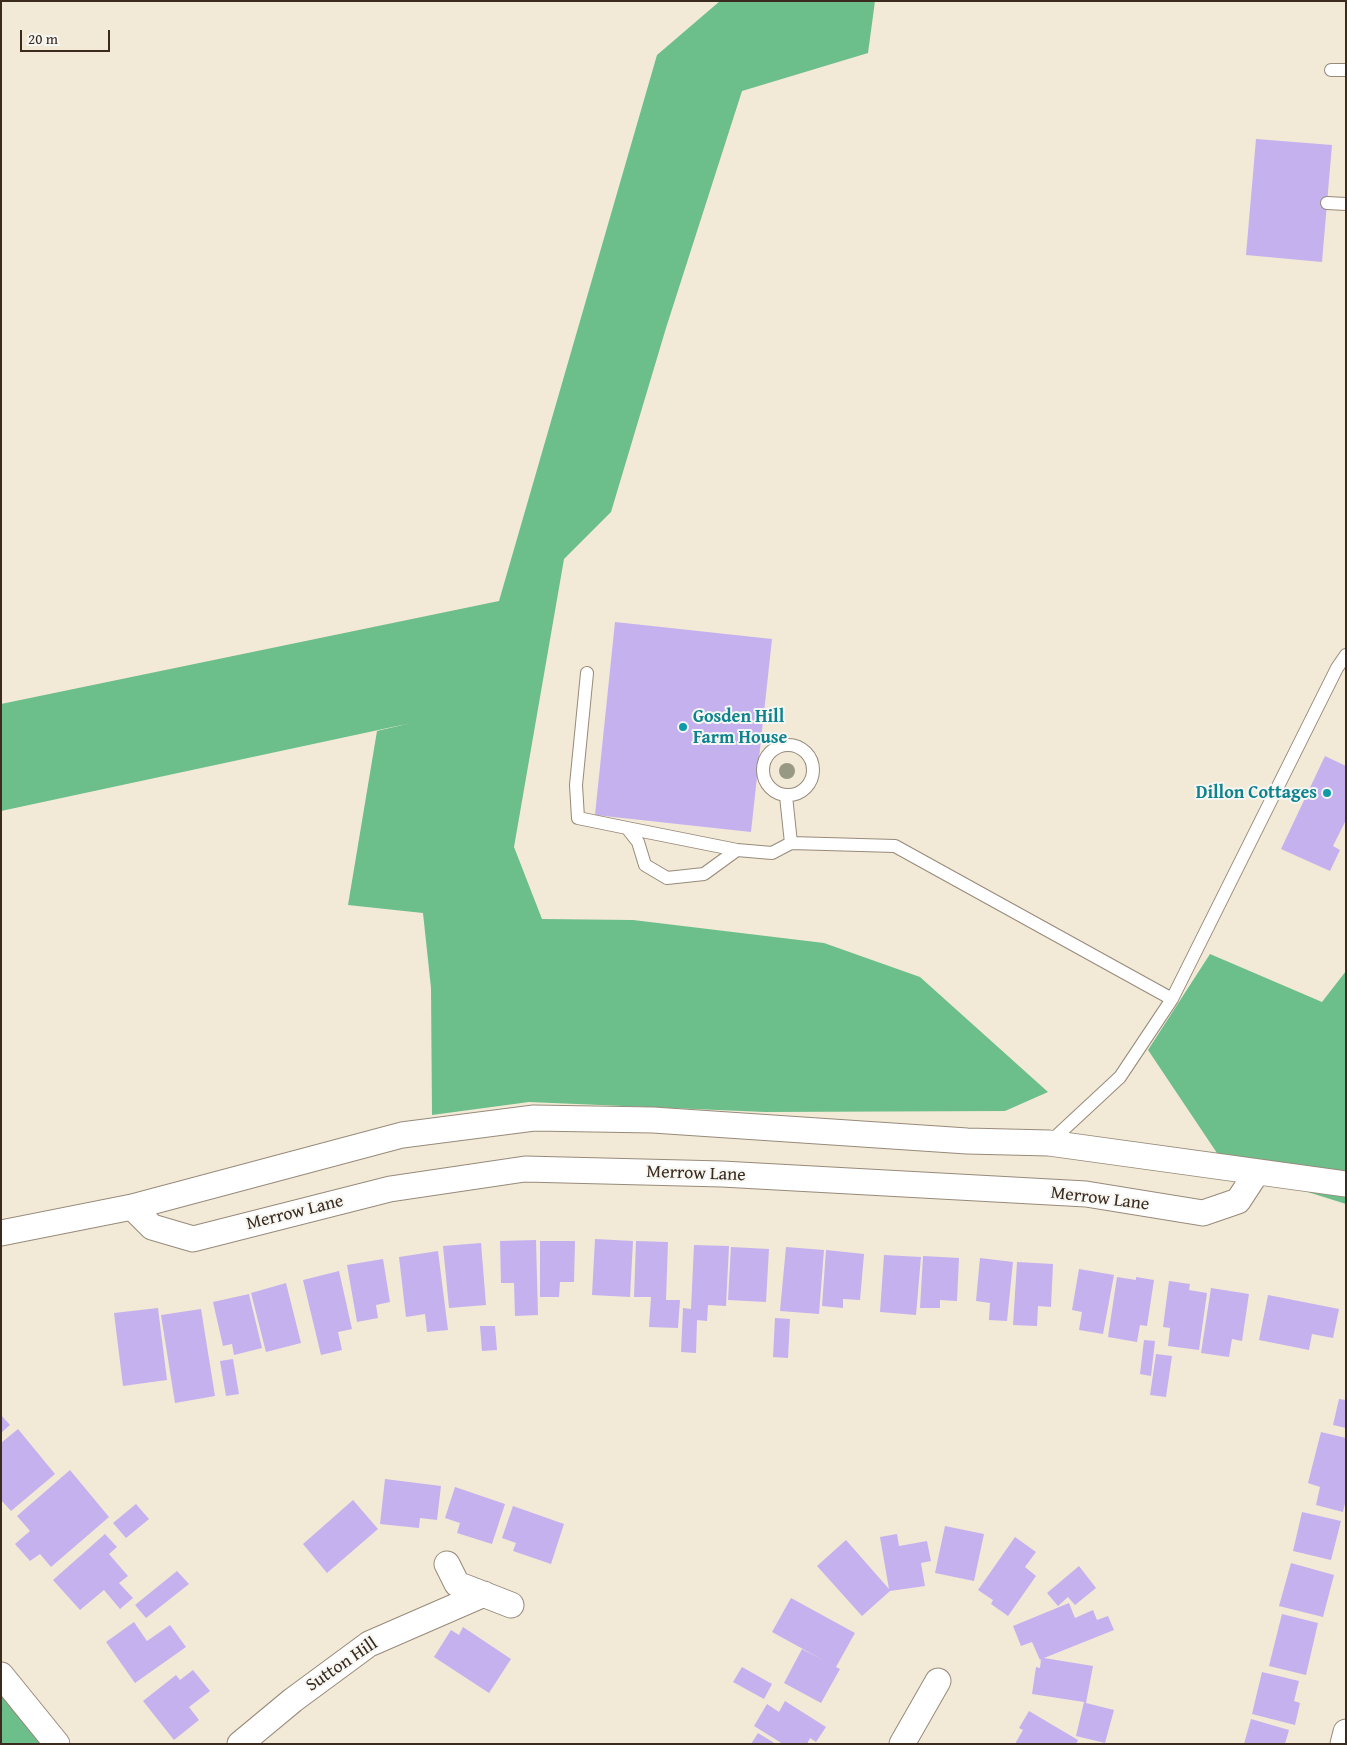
<!DOCTYPE html>
<style>
body{margin:0}
#map{position:relative;width:1347px;height:1745px;overflow:hidden;background:#f3e9d7;font-family:"Gentium Book Plus",serif}
canvas{display:block}
.frame{position:absolute;inset:0;border:2px solid #3b2a1e;pointer-events:none}
.scale{position:absolute;left:20px;top:30px;width:90px;height:22px;box-sizing:border-box;border:2px solid #3b2a1e;border-top:0;padding-left:6px;font-size:15px;line-height:18px;white-space:nowrap;color:#3b2a1e;-webkit-text-stroke:4px #f6f6f2;paint-order:stroke}
</style>
<div id="map">
<canvas width="1347" height="1745"></canvas>
<div class="frame"></div>
<div class="scale">20 m</div>
</div>
<script>
const g = document.querySelector('canvas').getContext('2d');
g.lineJoin = 'round';
function fill(path, color) { g.fillStyle = color; g.fill(path, 'evenodd'); }
function strokePath(path, color, width, dash) { g.strokeStyle = color; g.lineWidth = width; g.lineCap = dash ? 'butt' : 'round'; g.setLineDash(dash || []); g.stroke(path); }
function label(font, color, halo, rows, align = 'center') {
  g.font = font + ' "Gentium Book Plus",serif'; g.lineWidth = 4; g.setLineDash([]); g.textBaseline = 'middle'; g.strokeStyle = halo; g.fillStyle = color; for (const [text, x, y, turn = 0] of rows) {
    g.save(); g.translate(x, y); g.rotate((+turn || 0) * Math.PI / 180); g.textAlign = isNaN(turn) ? turn : align; if (halo) g.strokeText(text, 0, 0); g.fillText(text, 0, 0); g.restore();
  }
}
fill(new Path2D(`
 M720,1H875L868,53L742,91L666,328L611,512L564,559L514,847L542,919L633,920L824,943L920,977L1048,1092L1005,1111L765,1112L529,1102L432,1115L431,988L423,913L348,905L377,731L411,723L1,811V704L499,601L657,55Z
 M1210,954L1322,1002L1346,971V1204L1295,1188L1221,1159L1148,1050Z
 M1,1692L41,1744H1Z`), '#6cbe8a');
fill(new Path2D(`
 M1256,139L1332,145L1322,262L1246,255Z
 M615,622L772,639L751,832L595,815Z
 M1325,756L1346,766V820L1333,846L1340,850L1330,871L1281,849Z
 M595,1239L633,1241L630,1297L592,1295Z
 M536,1240L538,1315L515,1316L514,1283H501L500,1241Z
 M540,1241H575L574,1282H560L559,1297H540Z
 M636,1241L668,1242L666,1300H680L678,1328L649,1327L651,1297H634Z
 M481,1243L486,1305L449,1308L443,1246Z
 M694,1245L729,1246L726,1306L708,1305L707,1321L697,1320L696,1353L681,1352L683,1308L691,1309Z
 M731,1247L769,1249L766,1302L728,1300Z
 M786,1247L824,1250L819,1314L780,1311Z
 M826,1250L864,1254L860,1300L843,1299V1308L822,1306Z
 M438,1251L448,1330L427,1332L425,1314L406,1317L399,1257Z
 M884,1255L921,1257L916,1315L880,1312Z
 M923,1256L959,1258L957,1301L940,1300V1308H920Z
 M980,1258L1013,1262L1007,1321L989,1320L990,1303L976,1301Z
 M383,1259L390,1302L376,1305L378,1318L357,1322L347,1265Z
 M1017,1262L1053,1264L1051,1307L1038,1306L1037,1326L1013,1325Z
 M1079,1269L1114,1275L1103,1334L1079,1330L1082,1312L1072,1310Z
 M339,1271L352,1329L338,1332L342,1350L321,1355L303,1280Z
 M1117,1277L1136,1280V1277L1154,1280L1147,1326L1140,1325L1137,1342L1108,1337Z
 M1169,1281L1190,1284L1189,1290L1207,1293L1199,1350L1168,1346L1170,1328L1163,1327Z
 M286,1283L301,1343L266,1352L251,1293Z
 M1211,1288L1249,1294L1242,1341L1232,1339L1229,1357L1201,1353Z
 M249,1294L262,1348L234,1355L232,1344L223,1346L213,1302Z
 M1268,1295L1339,1309L1333,1338L1312,1334L1309,1350L1259,1340Z
 M158,1308L167,1380L123,1386L114,1313Z
 M201,1309L215,1396L175,1403L161,1315Z
 M775,1318L790,1319L788,1358L773,1357Z
 M480,1326H495L497,1350L482,1351Z
 M1144,1340L1155,1341L1151,1376L1140,1374Z
 M1156,1354L1172,1356L1166,1397L1150,1395Z
 M233,1359L239,1394L226,1396L220,1361Z
 M1339,1399L1346,1400V1428L1333,1425Z
 M1,1415L10,1425L1,1433Z
 M18,1429L55,1474L11,1511L1,1500V1443Z
 M1321,1432L1346,1438V1499L1343,1512L1316,1505L1320,1487L1308,1483Z
 M70,1470L109,1517L51,1567L40,1554L30,1561L15,1544L30,1531L17,1516Z
 M385,1479L441,1486L437,1520L420,1518L419,1528L380,1524Z
 M455,1487L505,1504L492,1544L457,1533L460,1523L445,1518Z
 M353,1500L378,1529L327,1573L303,1544Z
 M136,1504L149,1519L126,1538L113,1523Z
 M513,1506L564,1524L551,1564L513,1551L516,1543L502,1538Z
 M1302,1512L1341,1521L1331,1560L1293,1551Z
 M945,1526L984,1534L974,1581L935,1573Z
 M105,1534L117,1547L109,1554L128,1576L119,1583L133,1598L120,1609L104,1590L80,1610L53,1580Z
 M897,1534L899,1546L927,1541L931,1561L921,1563L925,1586L890,1591L862,1616L817,1566L846,1540L889,1589L880,1537Z
 M1015,1537L1036,1552L1025,1567L1036,1576L1008,1616L991,1604L993,1600L978,1590Z
 M1291,1563L1334,1575L1323,1617L1279,1606Z
 M1079,1566L1096,1588L1075,1605L1068,1597L1058,1606L1047,1593Z
 M177,1571L189,1584L146,1618L135,1605Z
 M791,1598L855,1633L836,1667L840,1669L821,1703L784,1683L802,1649L825,1661L772,1632Z
 M1069,1603L1075,1618L1093,1610L1097,1620L1108,1616L1114,1630L1044,1658L1093,1666L1086,1703L1114,1710L1105,1743L1076,1736L1084,1702L1032,1694L1036,1667L1040,1668L1041,1659L1040,1660L1032,1642L1021,1646L1013,1626Z
 M1282,1614L1318,1623L1306,1675L1269,1666Z
 M134,1622L147,1641L170,1625L186,1647L135,1683L106,1642Z
 M463,1627L511,1659L489,1693L434,1657L451,1630L459,1635Z
 M742,1667L772,1684L764,1699L733,1682Z
 M193,1670L210,1691L189,1707L199,1720L174,1740L143,1701L176,1675L180,1680Z
 M1262,1672L1299,1681L1294,1701L1300,1703L1295,1725L1252,1714Z
 M785,1701L826,1727L816,1742L810,1738L807,1744H783L754,1726L767,1704L779,1712Z
 M1029,1711L1078,1740L1076,1744H1015L1023,1730L1019,1728Z
 M1251,1719L1289,1730L1285,1744H1244Z
 M758,1733L776,1744H751Z`), '#c5b1ee');
const service = new Path2D(`
 M1331,70H1346
 M1327,203L1346,204
 M587,673L576,785L578,818L627,828L638,842L645,865L667,878L704,874L737,850L772,853L791,843
 M763 770a25 25 0 1 1 50 0a25 25 0 1 1-50 0Z
 M786,796L791,843L895,846L1172,999
 M627,828L737,850
 M1049,1143L1120,1077L1172,999L1337,668L1346,655`);
const minor = new Path2D(`
 M132,1207L152,1227L193,1239L390,1189L525,1169L722,1174L1086,1194L1203,1213L1238,1201L1257,1172
 M1,1233L132,1207L402,1135L534,1118L653,1120L967,1141L1049,1143L1346,1184
 M447,1564L457,1584L511,1605
 M1,1675L57,1744
 M240,1744L293,1700L369,1644L484,1594
 M902,1744L938,1681
 M1343,1744L1346,1732`);
strokePath(service, '#978a7a', 14);
strokePath(minor, '#978a7a', 27);
strokePath(service, '#fff', 12);
strokePath(minor, '#fff', 25);
g.fillStyle = '#989984';
for (const [x, y] of [
 [787,771]
]) { g.beginPath(); g.arc(x, y, 8, 0, 2 * Math.PI); g.fill(); }
for (const [x, y, r, color] of [
 [683,727,5,"#0f9aa8"],
 [1327,793,5,"#0f9aa8"]
]) { const dot = new Path2D(); dot.arc(x, y, r, 0, 2 * Math.PI); g.fillStyle = color; g.fill(dot); strokePath(dot, '#f6f6f2', 2); }
label('bold 18px', '#0d838f', '#f6f6f2', [
 ["Gosden Hill",693,717],
 ["Farm House",693,738],
 ["Dillon Cottages",1317,793,"right"]
], 'left');
label('18px', '#3b2a1e', '#f6f6f2', [
 ["Merrow Lane",696,1174,2],
 ["Merrow Lane",1100,1199,7],
 ["Merrow Lane",295,1213,-14],
 ["Sutton Hill",342,1665,-34]
]);
</script>
